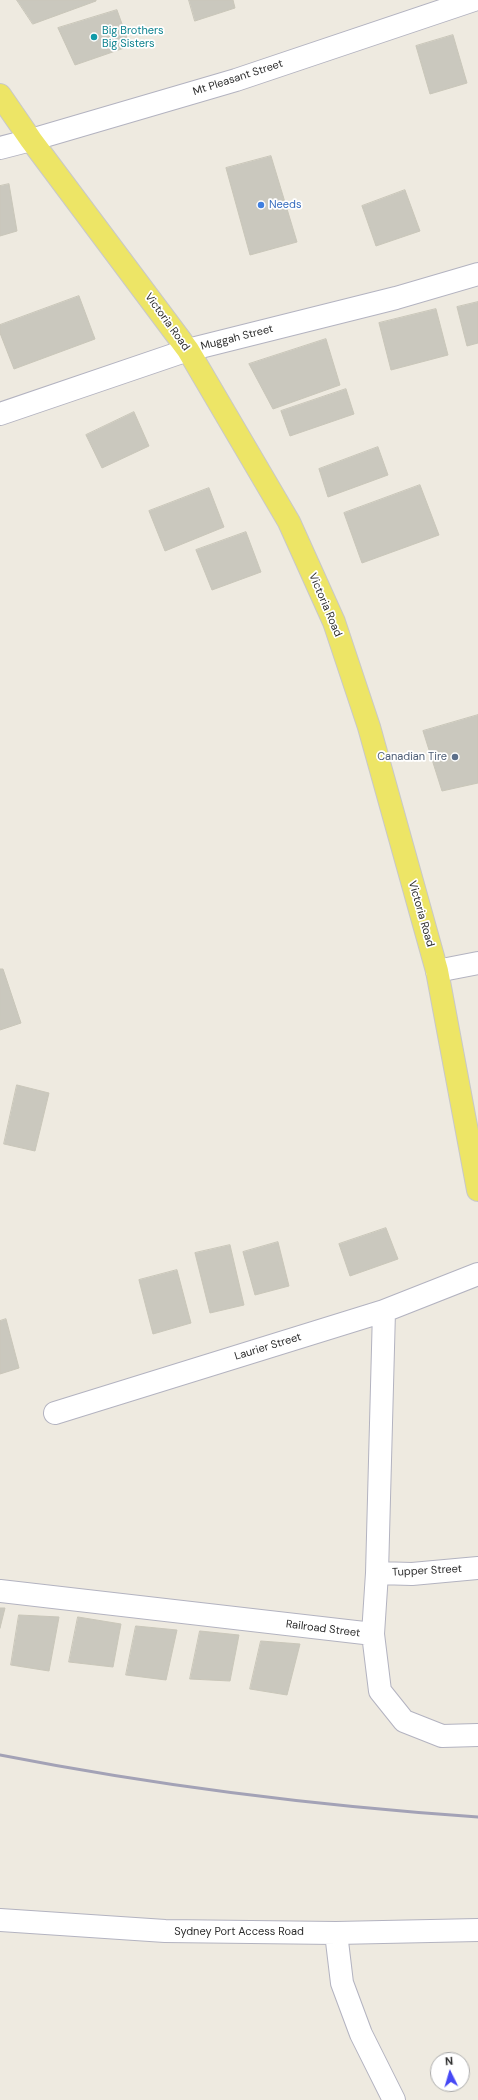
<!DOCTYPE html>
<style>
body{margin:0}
#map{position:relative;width:478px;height:2100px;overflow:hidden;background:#eeeae0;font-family:"DM Sans",sans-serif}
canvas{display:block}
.north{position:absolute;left:430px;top:2052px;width:40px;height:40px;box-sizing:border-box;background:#fff;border:1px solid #ababab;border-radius:50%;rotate:355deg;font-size:11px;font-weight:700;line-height:16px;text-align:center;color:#2d2d2d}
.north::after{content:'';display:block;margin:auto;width:14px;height:18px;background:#4648f5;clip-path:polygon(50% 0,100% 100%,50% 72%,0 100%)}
</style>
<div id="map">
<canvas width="478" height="2100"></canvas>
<div class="north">N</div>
</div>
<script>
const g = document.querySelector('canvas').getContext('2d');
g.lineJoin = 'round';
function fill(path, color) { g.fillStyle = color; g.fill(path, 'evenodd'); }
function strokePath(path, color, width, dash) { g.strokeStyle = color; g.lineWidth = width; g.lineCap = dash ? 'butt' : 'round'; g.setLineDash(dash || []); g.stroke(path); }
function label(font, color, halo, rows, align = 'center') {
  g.font = font + ' "DM Sans",sans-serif'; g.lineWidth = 3.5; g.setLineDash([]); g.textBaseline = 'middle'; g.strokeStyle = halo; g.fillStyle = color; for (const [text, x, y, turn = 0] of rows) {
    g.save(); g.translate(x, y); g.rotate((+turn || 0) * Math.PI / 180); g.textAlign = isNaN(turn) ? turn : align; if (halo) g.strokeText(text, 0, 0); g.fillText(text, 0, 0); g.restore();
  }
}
const building = new Path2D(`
 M17,0H96V1L33,24Z
 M189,0H233L235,8L195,21Z
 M117,10L130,46L75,65L58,28Z
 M453,35L467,83L430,94L416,46Z
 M271,156L297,242L250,255L226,168Z
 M9,184L17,231L0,236V186Z
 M405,190L420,231L376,246L362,206Z
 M79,296L95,339L14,369L0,333V325Z
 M478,302V343L467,346L457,307Z
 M436,309L448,355L391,370L379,323Z
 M326,339L340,385L273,409L249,364Z
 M346,389L354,414L290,436L281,411Z
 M134,412L149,446L102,468L86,435Z
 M378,447L388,475L328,497L319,469Z
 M420,485L439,535L362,563L344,513Z
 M209,488L224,527L165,551L149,511Z
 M246,532L261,572L212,590L196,550Z
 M478,715V783L442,791L423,731Z
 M0,969H3L21,1023L0,1030Z
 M17,1085L49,1093L35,1151L4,1144Z
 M386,1228L398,1259L350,1276L339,1244Z
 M278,1242L289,1286L255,1295L243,1252Z
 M230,1245L244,1305L210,1313L195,1253Z
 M177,1270L191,1323L153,1334L139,1280Z
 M6,1319L19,1368L0,1374V1321Z
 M0,1608H5L0,1628Z
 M19,1615L59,1617L49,1671L11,1665Z
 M78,1617L121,1624L113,1667L69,1662Z
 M136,1626L177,1630L166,1680L126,1675Z
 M200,1631L239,1635L230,1681L190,1679Z
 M261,1641L300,1644L287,1695L250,1689Z`);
fill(building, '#cac8be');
strokePath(building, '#c9c6b9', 1);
const minor = new Path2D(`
 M0,148L31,140L236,80L474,0
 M0,414L188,350L396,298L478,274
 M437,971L478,963
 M384,1311L377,1573L373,1634L380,1691L404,1721L442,1736L478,1735
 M55,1413L384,1311L478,1274
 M377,1573L412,1574L478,1568
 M0,1591L373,1634
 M0,1920L165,1931L336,1933L478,1930
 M336,1933L342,1983L361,2034L394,2100`);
const major = new Path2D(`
 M0,95L31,140L188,350L289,522L334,622L369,727L437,971L478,1190`);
strokePath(minor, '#b3b3c0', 24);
strokePath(major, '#c8c8c8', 24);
strokePath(minor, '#fff', 22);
strokePath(major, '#ede566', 22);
strokePath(new Path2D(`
 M0,1755C158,1786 317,1806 478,1817`), '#a3a2b6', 3);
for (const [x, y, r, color] of [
 [94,37,4,"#0f9aa8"],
 [261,205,4,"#3f7fe0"],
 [455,757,4,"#5c6f8a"]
]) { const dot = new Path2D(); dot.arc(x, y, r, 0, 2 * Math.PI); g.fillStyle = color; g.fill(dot); strokePath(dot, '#fff', 1.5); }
label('11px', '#0d838f', '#fff', [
 ["Big Brothers",102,31],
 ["Big Sisters",102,44]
], 'left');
label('11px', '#2d2d2d', '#fff', [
 ["Mt Pleasant Street",238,78,-18],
 ["Victoria Road",167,322,54],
 ["Muggah Street",237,338,-14],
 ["Victoria Road",325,605,67],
 ["Victoria Road",421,914,74],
 ["Laurier Street",268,1347,-17],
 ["Tupper Street",427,1571,-3],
 ["Railroad Street",323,1629,7],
 ["Sydney Port Access Road",239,1932]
]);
label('11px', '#366cbe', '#fff', [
 ["Needs",269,205]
], 'left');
label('11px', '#4e5e75', '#fff', [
 ["Canadian Tire",447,757]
], 'right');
</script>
